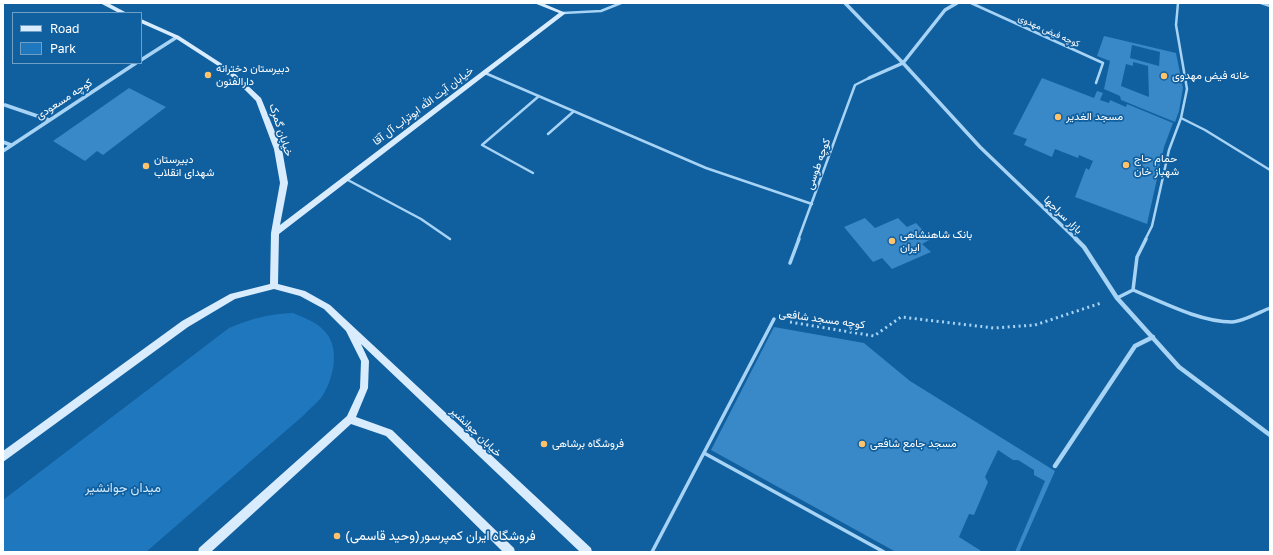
<!DOCTYPE html>
<meta charset="utf-8">
<style>
body{margin:0}
#map{position:relative;width:1273px;height:555px;overflow:hidden;background:#105f9f;font-family:"Golos Text",sans-serif}
canvas{display:block}
.frame{position:absolute;inset:0;border:4px solid #fff;pointer-events:none}
.legend{position:absolute;left:12px;top:12px;width:130px;height:52px;box-sizing:border-box;background:#105f9f;border:1px solid #709fc5;margin:0;padding:5px 7px;list-style:none;font-size:12px;color:#fff}
.legend li{display:flex;align-items:center;gap:8px;height:20px}
.legend b{width:20px;border:1px solid #709fc5}
</style>
<div id="map">
<canvas width="1273" height="555"></canvas>
<div class="frame"></div>
<ul class="legend">
<li><b style="height:5px;background:#d8ecfe"></b>Road</li>
<li><b style="height:11px;background:#1f78bd"></b>Park</li>
</ul>
</div>
<script>
const g = document.querySelector('canvas').getContext('2d');
g.lineJoin = 'round';
function fill(path, color) { g.fillStyle = color; g.fill(path, 'evenodd'); }
function strokePath(path, color, width, dash) { g.strokeStyle = color; g.lineWidth = width; g.lineCap = dash ? 'butt' : 'round'; g.setLineDash(dash || []); g.stroke(path); }
function label(font, color, halo, rows, align = 'center') {
  g.font = font + ' "Golos Text",Vazirmatn,sans-serif'; g.lineWidth = 3.5; g.setLineDash([]); g.textBaseline = 'middle'; g.strokeStyle = halo; g.fillStyle = color; for (const [text, x, y, turn = 0] of rows) {
    g.save(); g.translate(x, y); g.rotate((+turn || 0) * Math.PI / 180); g.textAlign = isNaN(turn) ? turn : align; if (halo) g.strokeText(text, 0, 0); g.fillText(text, 0, 0); g.restore();
  }
}
fill(new Path2D(`
 M293,313C305,318 319,323 327,334C340,351 333,381 321,398C316,404 309,409 304,415L146,552H3V500L229,328C251,319 268,314 293,313Z`), '#1f78bd');
fill(new Path2D(`
 M1104,36L1176,53L1183,88L1179,111L1175,122L1121,100L1120,96L1104,89L1110,61L1097,56ZM1132,45L1160,52L1159,66L1130,58ZM1133,62L1148,66L1149,97L1121,86L1126,64L1133,66Z
 M1042,78L1094,98L1097,91L1103,93L1100,100L1109,103L1110,100L1126,107L1127,104L1173,123L1164,147L1147,224L1075,197L1086,168L1089,170L1093,161L1079,155L1078,158L1055,149L1052,157L1024,145L1027,139L1013,134Z
 M129,88L166,107L103,155L97,151L85,161L53,141Z
 M865,218L875,228L898,218L907,227L916,223L931,239L922,244L931,252L892,269L882,258L873,262L844,227Z
 M774,327L864,343L910,381L1055,471L1019,552H1015L1045,481L1034,475V470L1018,460H1013L998,450L985,477L988,482L974,515L969,514L959,537L983,552H896L711,450Z`), '#3988c7');
strokePath(new Path2D(`
 M790,322L874,336L901,317L994,328L1035,325L1101,303`), '#a7d3f5', 3, [2, 3.5]);
strokePath(new Path2D(`
 M971,3L1103,63L1096,83
 M1261,3L1270,6
 M563,13L601,11L621,3
 M485,73L706,168L812,204
 M1181,118L1205,130L1270,170
 M548,134L573,112
 M533,173L482,145L539,96
 M346,179L421,219L450,239
 M798,240L855,85L869,78
 M1145,240L1152,226L1169,150L1181,118L1187,89L1176,25L1178,3`), '#a7d3f5', 2.5);
strokePath(new Path2D(`
 M790,263L799,239
 M1133,290C1162,302 1200,322 1232,322C1242,322 1260,312 1270,308
 M1117,298L1133,290L1137,257L1146,239
 M704,453L884,552
 M652,552L774,319`), '#a7d3f5', 3.5);
strokePath(new Path2D(`
 M845,3L903,63L980,147L1077,240
 M141,60L177,37
 M869,78L903,63L945,10L957,3
 M5,105L49,120
 M3,142L11,145
 M3,151L136,63`), '#a7d3f5', 3.5);
strokePath(new Path2D(`
 M1076,239L1084,247L1117,298L1179,367L1270,435
 M1055,466L1135,346L1153,337`), '#a7d3f5', 4.5);
fill(new Path2D(`
 M100,3H108L127,13H119Z
 M534,3H542L566,13L279,234L278,284L305,291L330,305L591,548L592,552H580L361,344L369,361L368,388L356,417L392,430L514,548L515,552H503L386,436L351,424L211,552H198L199,548L347,416L360,388L361,361L346,331L324,309L300,296L274,289L235,299L188,327L3,462V451L182,321L230,294L270,284L271,233L280,183L274,149L256,101L226,71L175,38L141,23V19L179,36L230,69L261,98L282,149L288,183L280,225L559,13Z`), '#d8ecfe');
for (const [x, y, r, color] of [
 [208,75,4,"#ffc36b"],
 [1164,76,4,"#ffc36b"],
 [1058,117,4,"#ffc36b"],
 [1126,165,4,"#ffc36b"],
 [146,166,4,"#ffc36b"],
 [892,241,4,"#ffc36b"],
 [544,444,4,"#ffc36b"],
 [862,444,4,"#ffc36b"],
 [337,536,4,"#ffc36b"]
]) { const dot = new Path2D(); dot.arc(x, y, r, 0, 2 * Math.PI); g.fillStyle = color; g.fill(dot); strokePath(dot, '#105f9f', 1.5); }
label('9px', '#fff', '#105f9f', [
 ["کوچه فیض مهدوی",1049,31,24]
]);
label('11px', '#fff', '#105f9f', [
 ["دبیرستان دخترانه",216,69],
 ["دارالفنون",216,82],
 ["خانه فیض مهدوی",1172,76],
 ["مسجد الغدیر",1066,117],
 ["حمام حاج",1134,159],
 ["شهباز خان",1134,172],
 ["دبیرستان",154,160],
 ["شهدای انقلاب",154,173],
 ["بانک شاهنشاهی",900,235],
 ["ایران",900,248],
 ["فروشگاه برشاهی",552,444],
 ["مسجد جامع شافعی",870,444]
], 'left');
label('11px', '#fff', '#105f9f', [
 ["کوچه مسعودی",64,99,-33],
 ["خیابان آیت الله ابوتراب آل آقا",423,106,-37],
 ["خیابان گمرک",281,130,72],
 ["کوچه طوسی",818,164,-70],
 ["بازار سراجها",1063,215,44],
 ["کوچه مسجد شافعی",822,319,8],
 ["خیابان جوانشیر",476,432,44]
]);
label('13px', '#d0eafe', '#105f9f', [
 ["میدان جوانشیر",123,488]
]);
label('13px', '#fff', '#105f9f', [
 ["فروشگاه ایران کمپرسور(وحید قاسمی)",345,536]
], 'left');
</script>
